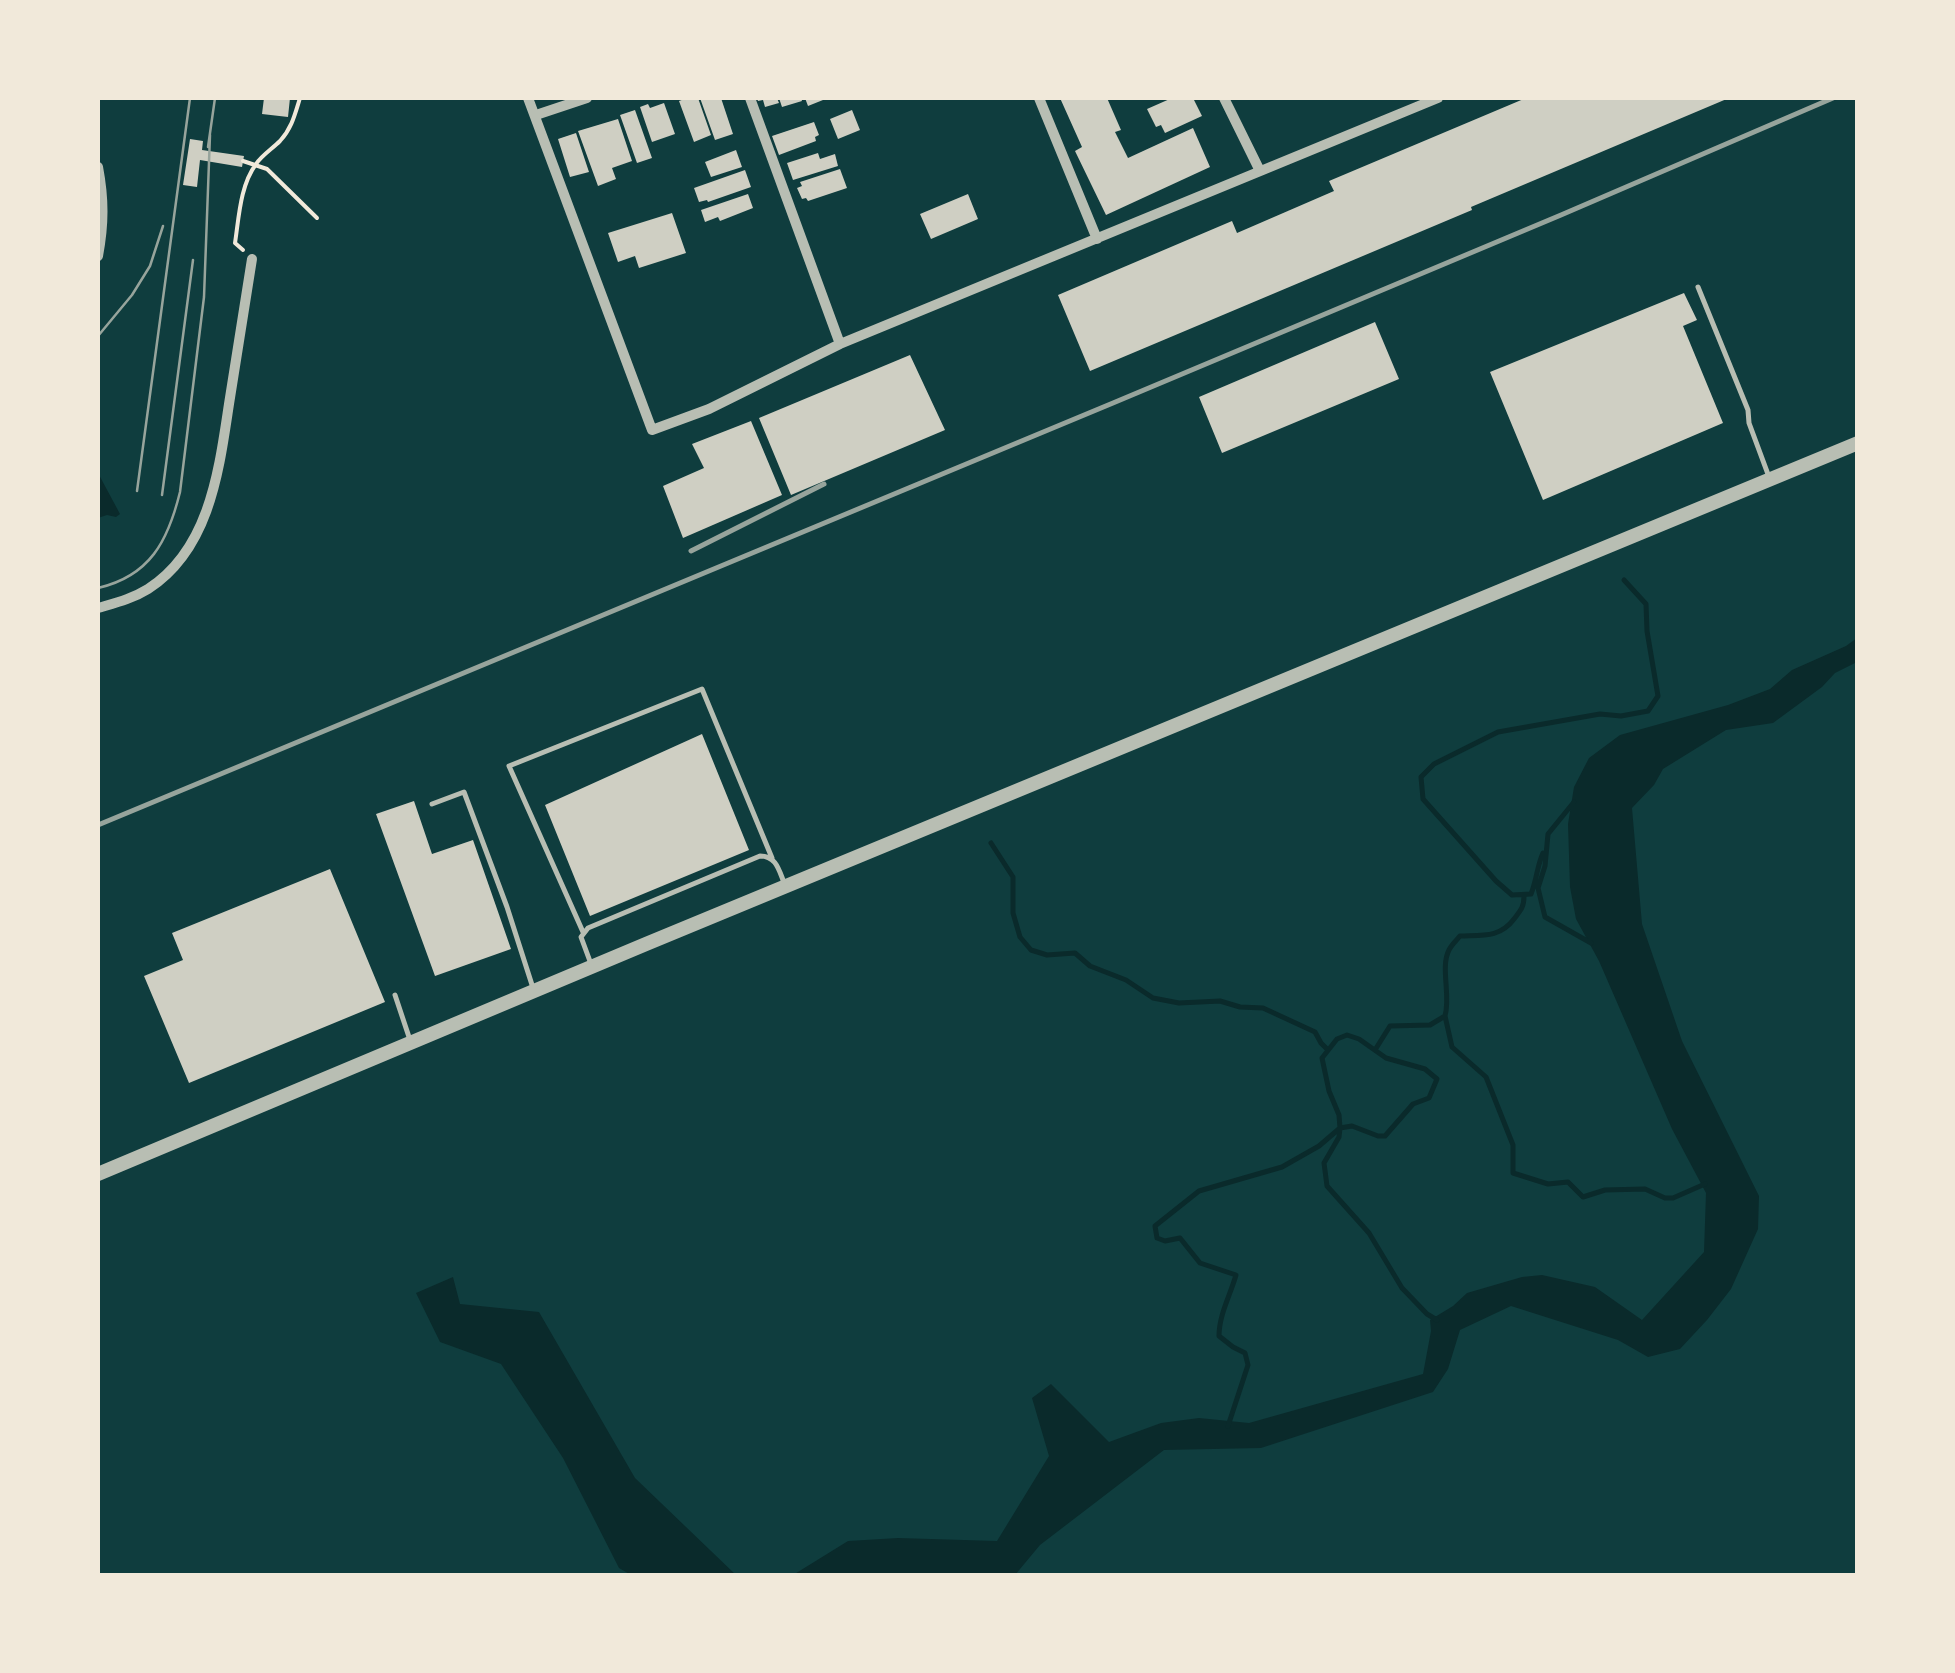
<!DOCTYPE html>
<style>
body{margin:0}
#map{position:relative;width:1955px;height:1673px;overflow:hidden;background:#0f3d3e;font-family:Lato,sans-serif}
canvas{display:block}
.frame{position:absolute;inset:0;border:100px solid #f1e9da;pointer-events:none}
</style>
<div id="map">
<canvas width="1955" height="1673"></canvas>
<div class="frame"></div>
</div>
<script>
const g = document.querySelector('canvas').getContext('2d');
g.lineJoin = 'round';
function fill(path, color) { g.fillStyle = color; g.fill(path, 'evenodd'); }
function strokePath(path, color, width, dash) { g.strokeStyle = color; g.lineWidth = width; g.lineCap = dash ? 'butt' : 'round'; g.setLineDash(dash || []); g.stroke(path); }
fill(new Path2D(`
 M98,473L120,514L116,517L107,515L98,518Z
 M1857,638V662L1835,673L1822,687L1773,723L1726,730L1663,769L1654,785L1632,808L1642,924L1682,1041L1759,1196L1758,1229L1731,1289L1707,1320L1680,1349L1648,1357L1618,1340L1511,1306L1460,1330L1448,1369L1433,1392L1261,1448L1164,1450L1040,1545L1015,1575H793L848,1541L898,1538L997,1541L1049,1456L1032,1398L1051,1384L1109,1442L1161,1423L1199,1418L1249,1423L1423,1374L1431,1331L1430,1320L1453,1306L1467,1293L1522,1277L1542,1275L1595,1287L1642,1320L1704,1252L1706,1193L1672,1129L1599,961L1576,919L1570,887L1568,824L1574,787L1589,758L1620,735L1728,705L1770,689L1792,670L1846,646Z
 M453,1277L460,1304L539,1312L635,1478L736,1575H631L619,1568L563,1458L501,1364L440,1342L416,1293Z`), '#0a2a2b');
strokePath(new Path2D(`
 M1574,802L1548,834L1545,866L1538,888L1545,917L1591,943
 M991,843L1013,877V913L1020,937L1031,950L1047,955L1075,953L1090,966L1126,980L1153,998L1179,1003L1220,1001L1240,1007L1263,1008L1315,1032L1321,1043L1327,1049
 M1543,853C1537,866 1537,879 1531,894L1512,895L1496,881L1423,799L1421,777L1434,764L1498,732L1600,714L1621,716L1648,711L1658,696L1647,631L1646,604L1624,580
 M1445,1016C1451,996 1440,967 1449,950C1452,944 1456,941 1460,936C1482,935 1500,938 1514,919C1521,910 1524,907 1524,896
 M1375,1050L1390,1026L1430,1025L1445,1016L1452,1047L1486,1077L1513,1145V1173L1548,1184L1568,1182L1583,1197L1605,1190L1645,1189L1665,1198H1673L1705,1184
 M1228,1426L1248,1365L1245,1353L1233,1347L1219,1336C1219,1315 1230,1296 1236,1275L1200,1263L1180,1238L1165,1241L1157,1238L1155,1226L1199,1191L1282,1167L1319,1146L1340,1128L1352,1126L1378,1136H1385L1413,1104L1429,1098L1437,1079L1425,1069L1386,1058L1359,1039L1347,1035L1337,1039L1322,1058L1329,1091L1339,1115L1340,1128L1339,1137L1324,1163L1327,1186L1369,1233L1402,1288L1427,1314L1437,1320`), '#0a2a2b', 5);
fill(new Path2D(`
 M264,98H290L288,117L262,114Z
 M687,98H698L711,135L694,142L679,101Z
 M700,98H721L733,134L715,140Z
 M757,98H777L779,103L765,107L763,100L758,101Z
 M779,98H801L802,101L782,107Z
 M805,98H828L808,106Z
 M1060,98H1107L1121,130L1115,132L1128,158L1193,128L1210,167L1106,215L1075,151L1082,147Z
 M1172,98H1193L1202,116L1165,133L1161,125L1156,127L1147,109Z
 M1526,98H1729L1471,207L1472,210L1090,371L1058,295L1232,221L1237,233L1334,191L1329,181Z
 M664,103L675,134L652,142L640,107L648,104L650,108Z
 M635,110L652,158L637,163L620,115Z
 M852,110L860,130L838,139L830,119Z
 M618,119L632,161L612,168L616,179L598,186L578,131Z
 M814,122L819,135L815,137L816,141L779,155L772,136Z
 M576,133L589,172L570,177L558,139Z
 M190,139L203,141L202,150L244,156L242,167L200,160L197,187L183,185Z
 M736,150L742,167L711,177L705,162Z
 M818,153L820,159L835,154L838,166L793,180L787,163Z
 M840,169L847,188L808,201L806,198L802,199L797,188L802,186L800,182Z
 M745,170L751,187L708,202L707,200L699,202L694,188Z
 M748,194L753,208L720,221L718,217L705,222L701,210Z
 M968,194L978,219L931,239L920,214Z
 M672,213L686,253L639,268L635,256L618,262L608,233Z
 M1684,293L1697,320L1683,326L1723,423L1543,500L1490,372Z
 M1375,322L1399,379L1222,453L1199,397Z
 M910,355L945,430L791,495L759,418Z
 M751,421L782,495L683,538L663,486L704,468L692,444Z
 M702,734L749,850L590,916L545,805Z
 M414,801L432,854L473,840L511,949L435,976L376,814Z
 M330,869L385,1002L189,1083L144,976L183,960L172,933Z`), '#cfcfc3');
strokePath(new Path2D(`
 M243,161L267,169L317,218
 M243,250L235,243C239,217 240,186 256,164C262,155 272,149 280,141C292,128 295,114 300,98`), '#f1e9da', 4);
strokePath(new Path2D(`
 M1698,287L1748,410L1749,423L1769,477
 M432,804L464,792L507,907L533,988
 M583,932L509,766L702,689L772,858
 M591,964L581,937L588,928L760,856C777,856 779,871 785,885
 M395,995L410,1040`), '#b8beb3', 5);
strokePath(new Path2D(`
 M528,98L652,430L709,409L840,344L1438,98
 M750,98L840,344
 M1039,98L1097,239
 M1224,98L1260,171
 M536,115L587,98
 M98,167C104,199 104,224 98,256
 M98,608C115,603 132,599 148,589C210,549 219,470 229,404C237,356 244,307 252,259`), '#b8beb3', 10);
strokePath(new Path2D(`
 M98,1174L646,944L1858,443`), '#b8beb3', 14);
strokePath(new Path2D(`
 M208,147L215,98
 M98,336L132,295L150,266L163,226
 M137,491L190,98
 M162,495L193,260
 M98,588C150,576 168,541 180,492L204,297L210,135`), '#97a49c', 2.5);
strokePath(new Path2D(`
 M691,551L824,484
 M98,825L1113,403L1561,215L1833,98`), '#97a49c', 5);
</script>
